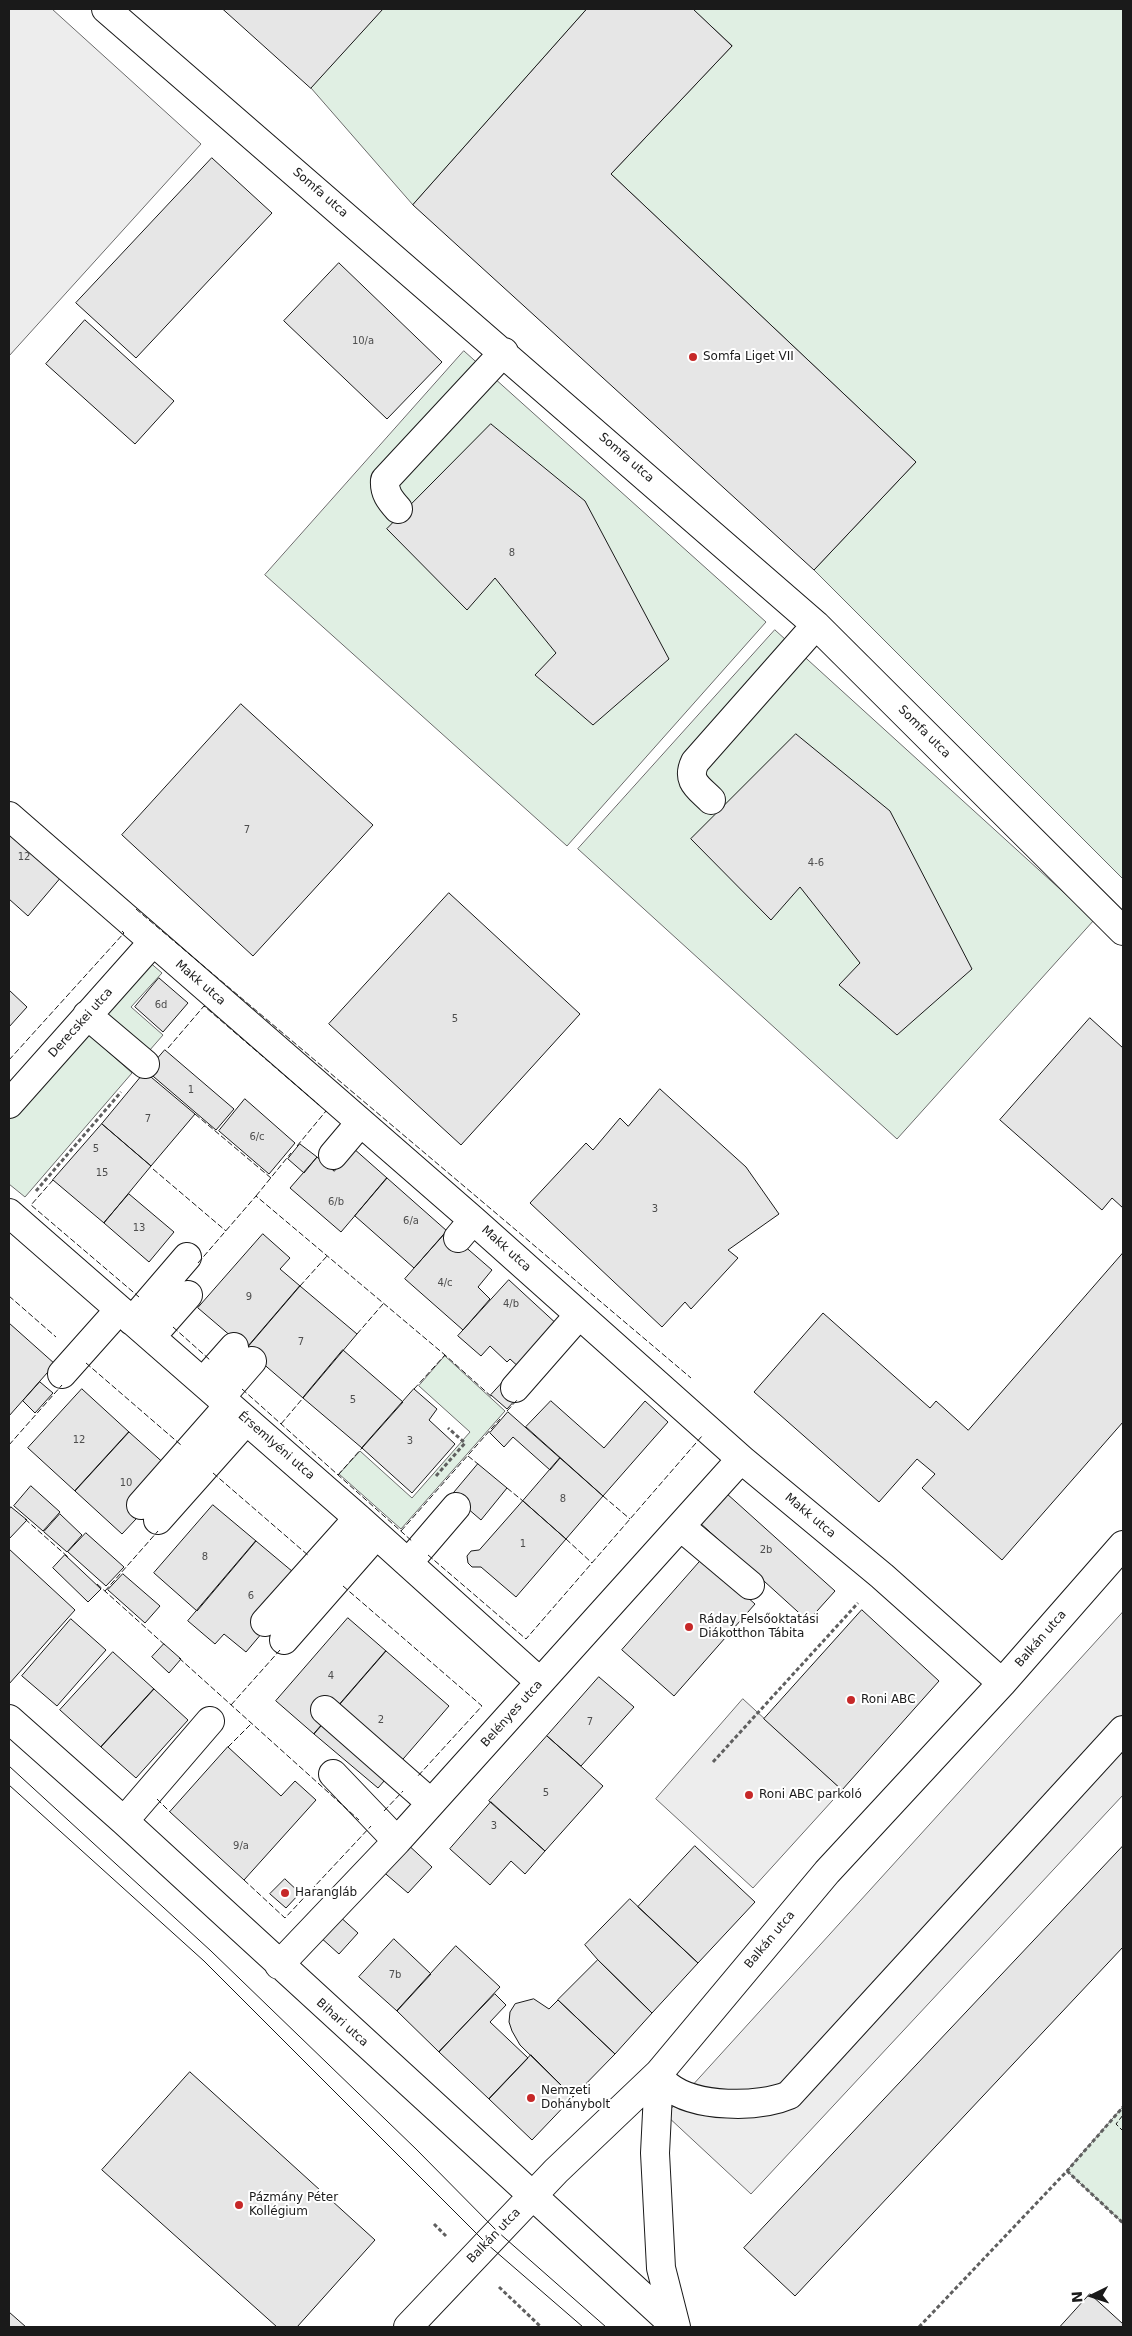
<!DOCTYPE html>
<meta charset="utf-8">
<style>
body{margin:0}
#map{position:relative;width:1132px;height:2336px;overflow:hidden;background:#fff;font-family:"DejaVu Sans",sans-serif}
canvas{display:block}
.frame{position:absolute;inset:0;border:10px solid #1a1a1a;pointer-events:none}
.north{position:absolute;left:1067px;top:2271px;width:50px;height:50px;-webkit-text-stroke:4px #fff;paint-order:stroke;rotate:266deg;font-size:14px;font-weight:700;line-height:20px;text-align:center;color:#1a1a1a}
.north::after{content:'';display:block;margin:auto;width:18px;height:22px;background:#1a1a1a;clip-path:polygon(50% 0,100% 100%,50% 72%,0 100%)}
</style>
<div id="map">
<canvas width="1132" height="2336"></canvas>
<div class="frame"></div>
<div class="north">N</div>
</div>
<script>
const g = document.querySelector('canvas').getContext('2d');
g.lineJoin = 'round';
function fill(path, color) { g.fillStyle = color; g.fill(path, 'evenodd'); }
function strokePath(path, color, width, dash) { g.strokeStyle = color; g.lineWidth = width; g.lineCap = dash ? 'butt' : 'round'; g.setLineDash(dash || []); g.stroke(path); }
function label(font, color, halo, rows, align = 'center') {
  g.font = font + ' "DejaVu Sans",sans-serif'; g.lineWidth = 4; g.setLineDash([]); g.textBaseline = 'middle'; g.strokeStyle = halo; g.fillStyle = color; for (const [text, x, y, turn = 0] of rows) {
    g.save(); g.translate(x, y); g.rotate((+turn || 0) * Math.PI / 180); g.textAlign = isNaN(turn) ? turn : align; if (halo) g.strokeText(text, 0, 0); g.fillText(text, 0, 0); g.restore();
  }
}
const green = new Path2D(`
 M383,9H587L413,205L311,88Z
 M693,9H1123V879L814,570L916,462L611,174L732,46Z
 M464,351L766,622L567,846L265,575Z
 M775,630L1094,920L897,1139L578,849Z
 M147,960L162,973L131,1007L163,1035L149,1051L103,1012Z
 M85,1031L132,1073L25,1197L9,1184V1119Z
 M445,1356L505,1411L401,1529L339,1474L360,1451L412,1498L470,1432L419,1386Z
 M1123,2107V2223L1067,2171Z`);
fill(green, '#e0efe3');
strokePath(green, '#6a6a6a', 1);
const parking = new Path2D(`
 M9,9H52L201,144L9,356Z
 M1123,1612V1795L751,2194L666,2115Z
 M743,1699L842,1790L753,1888L656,1799Z`);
fill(parking, '#ededed');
strokePath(parking, '#6a6a6a', 1);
const building = new Path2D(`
 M223,9H383L311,88Z
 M587,9H693L732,46L611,174L916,462L814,570L413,205Z
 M212,158L272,213L136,358L76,303Z
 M339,263L442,362L387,419L284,321Z
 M85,320L174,401L135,444L46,364Z
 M491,424L585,501L669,659L593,725L535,675L556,653L495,578L467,610L387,529Z
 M241,704L373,825L253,956L122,835Z
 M796,734L890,811L972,969L897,1035L839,985L860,963L800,887L771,920L691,839Z
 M13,833L62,876L28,916L9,899V838Z
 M449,893L580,1014L461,1145L329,1024Z
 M159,978L188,1003L163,1032L135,1007Z
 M9,990L27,1007L9,1027Z
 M1090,1018L1123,1048V1208L1112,1198L1102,1210L1000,1120Z
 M165,1050L234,1109L216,1130L147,1071Z
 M145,1072L195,1114L151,1166L102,1124Z
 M660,1089L746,1167L779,1214L728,1250L738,1258L691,1309L685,1302L662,1327L530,1203L586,1143L593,1150L620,1118L628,1126Z
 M245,1099L295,1143L269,1174L219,1131Z
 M102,1124L151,1166L104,1223L53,1180Z
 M300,1144L317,1157L304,1173L288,1159Z
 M353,1148L387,1178L341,1232L290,1188L317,1157L334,1171Z
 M387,1178L447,1231L414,1268L355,1216Z
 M129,1194L174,1232L149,1262L104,1223Z
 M447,1231L492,1270L478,1287L490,1299L463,1330L405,1279Z
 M263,1234L290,1258L280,1269L300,1286L246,1349L198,1308Z
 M1123,1253V1422L1002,1560L922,1488L935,1474L917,1459L879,1502L754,1392L823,1313L930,1408L936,1401L968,1430Z
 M509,1280L560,1327L521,1369L510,1359L507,1362L490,1346L481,1356L458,1336Z
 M300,1286L357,1334L303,1398L246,1349Z
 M9,1323L55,1364L9,1416Z
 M343,1350L403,1402L362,1448L303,1398Z
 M40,1382L53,1393L35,1413L23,1401Z
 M502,1383L518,1397L507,1409L491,1395Z
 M82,1389L129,1432L75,1491L28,1448Z
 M414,1389L437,1409L429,1420L455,1444L412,1493L362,1448Z
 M551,1401L604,1448L645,1401L668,1422L603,1496L526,1427Z
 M508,1412L560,1458L550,1470L513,1437L504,1447L490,1433Z
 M129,1432L177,1475L122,1534L75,1491Z
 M560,1458L603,1496L566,1539L523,1501Z
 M478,1464L507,1488L481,1520L452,1495Z
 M31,1486L60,1512L43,1531L14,1506Z
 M726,1493L835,1591L808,1621L699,1522Z
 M523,1501L566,1539L516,1597L481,1567H472L468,1563L467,1556L471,1551L479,1550Z
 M213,1505L256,1541L197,1611L154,1573Z
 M11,1507L27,1520L9,1539V1510Z
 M60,1514L82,1535L67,1552L44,1532Z
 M86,1533L124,1567L106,1586L68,1552Z
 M256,1541L305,1582L246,1652L224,1634L215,1644L188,1621Z
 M9,1549L75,1610L9,1684Z
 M65,1555L101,1589L88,1602L53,1568Z
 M703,1558L755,1604L674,1696L622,1650Z
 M123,1574L160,1606L145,1623L108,1590Z
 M862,1610L939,1681L842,1790L764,1719Z
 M348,1618L386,1651L314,1734L276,1701Z
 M71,1619L106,1650L57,1706L22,1676Z
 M164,1644L181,1659L169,1673L152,1657Z
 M386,1651L449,1706L378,1788L314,1734Z
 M113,1652L154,1689L101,1747L60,1710Z
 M599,1677L634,1707L581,1766L547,1736Z
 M154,1689L188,1720L136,1778L101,1747Z
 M547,1736L603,1786L545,1851L489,1801Z
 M228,1747L281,1796L295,1781L316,1800L244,1880L170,1812Z
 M491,1802L545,1851L525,1874L511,1861L490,1885L450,1849Z
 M405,1842L432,1867L408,1893L380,1869Z
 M695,1846L755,1902L698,1963L638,1907Z
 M1123,1846V1947L795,2296L744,2248Z
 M285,1879L300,1893L286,1908L270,1894Z
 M630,1899L698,1963L652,2013L598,1960L585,1945Z
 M338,1915L358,1933L339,1954L319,1936Z
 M394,1939L431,1974L397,2011L359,1977Z
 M456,1946L500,1987L439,2052L397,2011Z
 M598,1960L652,2013L615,2054L558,2000Z
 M495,1994L506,2005L490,2022L528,2058L489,2099L439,2052Z
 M534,1999L549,2009L558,2000L615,2054L573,2097L520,2045L512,2031L509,2022L510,2012L515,2004Z
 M531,2055L573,2097L532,2140L489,2099Z
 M190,2072L375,2240L297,2327H277L102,2170Z
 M1090,2294L1123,2324V2327H1060Z
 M9,2312L26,2327H9Z`);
fill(building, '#e6e6e6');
strokePath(building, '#1a1a1a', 1);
const minor = new Path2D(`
 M106,9L816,625L1123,931
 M398,509C390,500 384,493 385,480L504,352
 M711,800C698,787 686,781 695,762L816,625
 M9,816L473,1220L741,1459L882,1576L1002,1683
 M87,1015L145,1064
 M9,1104L153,942
 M333,1155L360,1123
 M9,1213L358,1518L540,1682
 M458,1238L473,1220
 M132,1321L187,1257
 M151,1337L188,1295
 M62,1374L119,1310
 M203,1382L234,1347
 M515,1388L579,1315
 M220,1398L252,1361
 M141,1505L229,1405
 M158,1520L246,1421
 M681,1527L750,1585
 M408,1563L456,1507
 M265,1622L358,1518
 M284,1640L376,1535
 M325,1710L431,1803
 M9,1719L124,1821L676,2327
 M333,1774L397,1841
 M124,1821L210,1721
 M279,1965L397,1841L741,1459
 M659,2073C662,2077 664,2083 668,2086C695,2108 759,2108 789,2095L1123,1730
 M659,2073L655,2153L661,2268L676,2327
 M408,2327L556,2171L659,2073L827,1872L1002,1683L1123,1545`);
strokePath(minor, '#1a1a1a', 30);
strokePath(new Path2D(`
 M36,1191L121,1092
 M436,1476L465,1443L448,1428
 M713,1762L858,1603
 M1067,2171L1123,2223
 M434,2224L446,2236
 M499,2287L541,2327
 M919,2327L1067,2171L1123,2107`), '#5f5f5f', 3, [4, 2.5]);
strokePath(minor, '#fff', 28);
strokePath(new Path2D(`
 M9,1766L211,1951L416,2149L498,2232L606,2327
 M9,1785L204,1961L487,2244L583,2327`), '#1a1a1a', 1);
strokePath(new Path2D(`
 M136,909L691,1378
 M168,1048L204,1006L319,1105
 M9,1060L124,933L122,931
 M195,1114L271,1178
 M297,1146L326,1111
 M153,1169L226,1231
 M53,1180L31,1205L139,1297
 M256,1196L291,1153
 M198,1263L256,1196L445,1355
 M300,1286L327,1256
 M9,1296L56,1337
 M173,1327L210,1360
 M357,1334L383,1304
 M86,1363L181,1445
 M242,1389L413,1542
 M414,1389L445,1355L493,1398
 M507,1411L518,1399
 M281,1424L303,1398
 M9,1445L62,1385
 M468,1456L478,1464
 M213,1473L309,1556
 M338,1475L362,1448
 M507,1488L523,1501
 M603,1496L630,1519
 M25,1519L68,1557
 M401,1531L500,1419
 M566,1539L592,1563
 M428,1555L526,1639L702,1436
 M97,1584L166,1646
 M343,1586L482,1706L417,1777
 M105,1591L158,1531
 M179,1658L359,1820
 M231,1705L280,1650
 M228,1747L252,1723
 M157,1799L170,1812
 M384,1811L403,1791
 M244,1880L285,1918L371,1826
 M1123,2115L1116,2124L1123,2131`), '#1a1a1a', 1, [6, 2.5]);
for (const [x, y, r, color] of [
 [693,357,5,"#c62828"],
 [689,1627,5,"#c62828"],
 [851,1700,5,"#c62828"],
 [749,1795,5,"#c62828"],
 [285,1893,5,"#c62828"],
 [531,2098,5,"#c62828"],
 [239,2205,5,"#c62828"]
]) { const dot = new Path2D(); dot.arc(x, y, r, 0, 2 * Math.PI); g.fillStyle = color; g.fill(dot); strokePath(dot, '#fff', 2); }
label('10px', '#4d4d4d', null, [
 ["10/a",363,341],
 ["8",512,553],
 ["7",247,830],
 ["12",24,857],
 ["4-6",816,863],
 ["6d",161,1005],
 ["5",455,1019],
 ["1",191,1090],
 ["7",148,1119],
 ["6/c",257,1137],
 ["5",96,1149],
 ["15",102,1173],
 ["6/b",336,1202],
 ["3",655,1209],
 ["6/a",411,1221],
 ["13",139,1228],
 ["4/c",445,1283],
 ["9",249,1297],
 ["4/b",511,1304],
 ["7",301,1342],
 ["5",353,1400],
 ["12",79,1440],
 ["3",410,1441],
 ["10",126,1483],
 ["8",563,1499],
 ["1",523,1544],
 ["2b",766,1550],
 ["8",205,1557],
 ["6",251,1596],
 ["4",331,1676],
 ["2",381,1720],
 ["7",590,1722],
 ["5",546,1793],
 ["3",494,1826],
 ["9/a",241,1846],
 ["7b",395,1975]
]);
label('12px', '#1a1a1a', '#fff', [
 ["Somfa utca",320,193,41],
 ["Somfa utca",626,458,41],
 ["Somfa utca",924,732,45],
 ["Makk utca",200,983,41],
 ["Derecskei utca",81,1023,-48],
 ["Makk utca",506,1249,42],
 ["Érsemlyéni utca",276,1446,41],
 ["Makk utca",810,1516,40],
 ["Balkán utca",1041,1639,-49],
 ["Belényes utca",512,1714,-48],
 ["Balkán utca",770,1940,-50],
 ["Bihari utca",342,2023,42],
 ["Balkán utca",494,2236,-46]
]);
label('12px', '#1a1a1a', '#fff', [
 ["Somfa Liget VII",703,357],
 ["Ráday Felsőoktatási",699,1620],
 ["Diákotthon Tábita",699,1634],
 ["Roni ABC",861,1700],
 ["Roni ABC parkoló",759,1795],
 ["Harangláb",295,1893],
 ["Nemzeti",541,2091],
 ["Dohánybolt",541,2105],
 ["Pázmány Péter",249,2198],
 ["Kollégium",249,2212]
], 'left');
</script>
